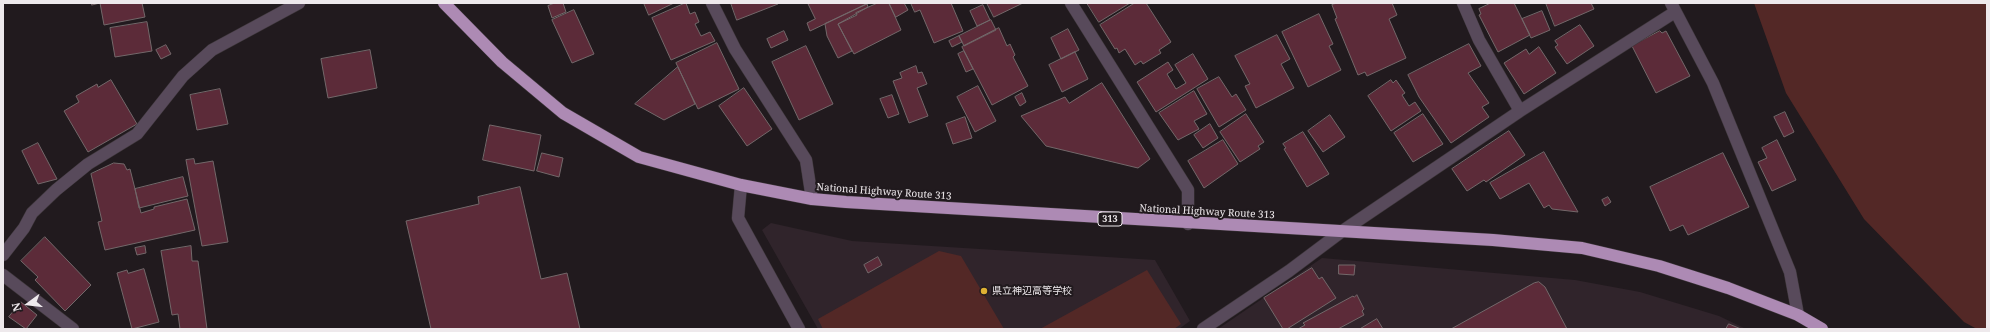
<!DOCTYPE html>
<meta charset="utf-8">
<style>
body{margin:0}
#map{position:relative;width:1990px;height:332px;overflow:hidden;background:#211a1e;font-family:"Noto Serif",serif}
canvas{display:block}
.frame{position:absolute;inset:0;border:4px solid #eee9ec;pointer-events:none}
.north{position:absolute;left:8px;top:284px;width:40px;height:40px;-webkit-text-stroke:3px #211a1e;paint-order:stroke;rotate:255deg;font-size:11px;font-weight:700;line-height:16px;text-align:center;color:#eee9ec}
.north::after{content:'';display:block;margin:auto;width:14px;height:18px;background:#eee9ec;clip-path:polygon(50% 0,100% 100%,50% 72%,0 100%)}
</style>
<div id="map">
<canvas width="1990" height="332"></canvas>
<div class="frame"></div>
<div class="north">N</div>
</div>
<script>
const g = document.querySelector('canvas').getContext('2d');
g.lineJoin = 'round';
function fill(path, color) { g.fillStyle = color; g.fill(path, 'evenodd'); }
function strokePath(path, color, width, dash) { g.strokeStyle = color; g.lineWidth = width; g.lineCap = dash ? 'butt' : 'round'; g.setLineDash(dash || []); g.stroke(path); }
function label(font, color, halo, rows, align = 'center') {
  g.font = font + ' "Noto Serif","Noto Sans JP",serif'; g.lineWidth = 4; g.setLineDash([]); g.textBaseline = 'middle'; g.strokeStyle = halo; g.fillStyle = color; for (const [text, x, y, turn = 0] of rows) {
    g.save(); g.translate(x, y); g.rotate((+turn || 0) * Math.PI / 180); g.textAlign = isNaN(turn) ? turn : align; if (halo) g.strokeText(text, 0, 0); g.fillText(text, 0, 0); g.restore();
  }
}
fill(new Path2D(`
 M771,223L852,241L1155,260L1190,321L1179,329H818L762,230Z
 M1322,258L1575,280L1640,292L1719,316L1746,329H1218Z`), '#30242b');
fill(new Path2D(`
 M1754,3H1987V329H1977L1964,322L1864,219L1786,93Z
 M939,251L961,256L1004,329H823L818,319Z
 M1147,270L1181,324L1174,329H1040Z`), '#532826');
const building = new Path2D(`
 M92,3H142L145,17L104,25L100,3L92,5Z
 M555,3H563L566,12L552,18L548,6Z
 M644,3H674L649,15Z
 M686,3L690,14L695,12L699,22L695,24L701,36L710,32L715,41L671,60L652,18Z
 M731,3H778V4L737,20Z
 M808,3H869L810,31L807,23L815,19Z
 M878,3H889L901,30L854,54L838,24L857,15L856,13Z
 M889,3H904L908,10L896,17Z
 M911,3H951L963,31L934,43L920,10L915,12Z
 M987,3H1023L994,17Z
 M1087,3H1130L1099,22Z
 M1135,3H1146L1171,42L1159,50L1161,53L1143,64L1141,61L1135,65L1125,49L1119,53L1117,48L1115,49L1100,25Z
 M1337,3H1392L1397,15L1389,19L1406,58L1367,76L1365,72L1358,75L1335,19L1337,18L1332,5Z
 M1491,3H1514L1530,35L1498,52L1479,15L1481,14L1479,9Z
 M1546,3H1591L1594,9L1555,26Z
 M867,4L868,7L838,24L852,51L838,58L827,36L825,24Z
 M983,5L990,20L977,26L970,11Z
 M574,10L594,54L572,63L552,20Z
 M1542,11L1550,30L1531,38L1522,19Z
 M1319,14L1333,44L1329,46L1341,70L1308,87L1282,32Z
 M991,20L996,30L964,46L959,36Z
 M147,22L152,51L115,57L110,28Z
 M1580,25L1594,46L1567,64L1555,47L1558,45L1555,41Z
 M999,28L1007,46L1010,44L1015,55L1013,57L1028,86L992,105L962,47Z
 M1068,29L1079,50L1061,59L1051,38Z
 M784,31L788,40L771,48L767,39Z
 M1660,31L1662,33L1666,31L1690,76L1656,93L1632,46Z
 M1277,35L1290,59L1281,64L1294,88L1256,108L1245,86L1250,84L1235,56Z
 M959,36L962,42L952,47L949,41Z
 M717,43L739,89L698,109L676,63Z
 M1469,44L1481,66L1468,73L1489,103L1482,107L1489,117L1451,143L1419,97L1408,75Z
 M166,45L171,54L161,59L156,50Z
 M806,46L833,104L799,120L772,62Z
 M1539,47L1556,73L1524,94L1504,63L1526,49L1529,54Z
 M370,50L377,88L328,98L321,59Z
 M964,51L973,69L966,72L958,54Z
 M1075,52L1088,79L1062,92L1049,65Z
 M1193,54L1208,79L1156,112L1137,82L1168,62L1173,70L1167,74L1176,89L1186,83L1175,65Z
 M916,66L918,73L922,72L927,84L917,88L928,116L909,123L893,81L902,78L900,73Z
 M678,67L695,104L664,120L635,104Z
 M1219,77L1232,97L1236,94L1246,110L1219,127L1197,89Z
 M111,80L137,124L88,152L64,111L79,102L76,96L97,84L98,87Z
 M1391,80L1393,83L1396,80L1405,93L1402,95L1409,106L1415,102L1421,111L1391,131L1368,96Z
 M1102,83L1150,159L1138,168L1046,146L1021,116L1065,97L1069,103Z
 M978,86L996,121L975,132L957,97Z
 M744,88L772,129L747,146L719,106Z
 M220,89L228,124L197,130L190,95Z
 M1194,91L1207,114L1194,121L1199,129L1178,140L1159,113Z
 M1022,93L1026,102L1020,106L1015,97Z
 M892,95L899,114L888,118L880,99Z
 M1785,112L1794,132L1784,137L1774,117Z
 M1246,114L1264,142L1258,146L1260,149L1240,162L1220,132Z
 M1423,114L1443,144L1413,162L1394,133Z
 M1330,115L1345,137L1323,152L1308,131Z
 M965,117L972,138L953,144L946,124Z
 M1210,124L1218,138L1203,148L1194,135Z
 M490,125L541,135L534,171L483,160Z
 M1509,131L1525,155L1486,182L1484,180L1467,191L1452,169Z
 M1303,132L1329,174L1307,187L1284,149L1286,148L1283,144Z
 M1223,140L1238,164L1204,188L1188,161Z
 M1777,140L1796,180L1772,191L1758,162L1767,158L1762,148Z
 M38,143L57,179L38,184L22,151Z
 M1544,152L1578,212L1552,209L1549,205L1544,208L1529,183L1500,199L1490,183Z
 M542,153L563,158L559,177L537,171Z
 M1723,153L1749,207L1688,235L1683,225L1670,231L1650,187Z
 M194,159L195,164L213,161L228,242L202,246L186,160Z
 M114,163L124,164L127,170L130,169L141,213L154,209V207L187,199L195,230L105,250L98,222L102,221L91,174Z
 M183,177L188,196L139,208L135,189Z
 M520,187L541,279L567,273L580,329H431L406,221L479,204L478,197Z
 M1608,197L1611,202L1605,206L1602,200Z
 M45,237L91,285L65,311L35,280L38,277L21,261Z
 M145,246L146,253L137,255L135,248Z
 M191,246L192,261H198L207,329H180L178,314L172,315L161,251Z
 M878,257L882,265L868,273L864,265Z
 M1339,265H1355L1354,275L1339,274Z
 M1312,268L1319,279L1322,277L1336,298L1287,329H1283L1264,298Z
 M144,269L159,322L132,329L117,273L127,270L128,273Z
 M1539,282L1545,287L1567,329H1451L1534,283Z
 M1357,295L1364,309L1362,311L1364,315L1338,329H1298L1305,325L1303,323L1353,296L1354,297Z
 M21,302L37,315L26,329L9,317Z
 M1377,319L1383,329H1360Z
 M1729,324L1741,329H1726Z`);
fill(building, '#5c2b39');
strokePath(building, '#73686a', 1);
const street = new Path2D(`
 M712,3L735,49L806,160L812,199
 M1071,3L1188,190V224
 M1463,3L1479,40L1520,111
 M1671,3L1713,83L1790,272L1798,315
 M741,185L738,218L799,329
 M3,255L24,228L32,213L56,190L88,164L137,134L183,76L212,50L299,3
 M3,275L73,329
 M1203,329L1289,271L1341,232L1520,111L1675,12`);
const highway = new Path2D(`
 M444,3L502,62L563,113L639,157L741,185L812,199L846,202L1493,240L1582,248L1659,266L1728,288L1798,315L1822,329`);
strokePath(street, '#3e373b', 13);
strokePath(highway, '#3e373b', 13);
strokePath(street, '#584a5b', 12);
strokePath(highway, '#ad8ab4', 12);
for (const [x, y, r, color] of [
 [984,291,4,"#deb133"]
]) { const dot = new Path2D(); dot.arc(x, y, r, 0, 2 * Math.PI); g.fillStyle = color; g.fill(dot); strokePath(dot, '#211a1e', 1.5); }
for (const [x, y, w] of [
 [1110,219,24]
]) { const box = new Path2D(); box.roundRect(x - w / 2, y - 7, w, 14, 3); g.fillStyle = '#211a1e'; g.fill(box); strokePath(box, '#eee9ec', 1); }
label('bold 9px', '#eee9ec', null, [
 ["313",1110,219]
]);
label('10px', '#eee9ec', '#211a1e', [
 ["National Highway Route 313",884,192,4],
 ["National Highway Route 313",1207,212,3]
]);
label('10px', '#eee9ec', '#211a1e', [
 ["県立神辺高等学校",992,291]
], 'left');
</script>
